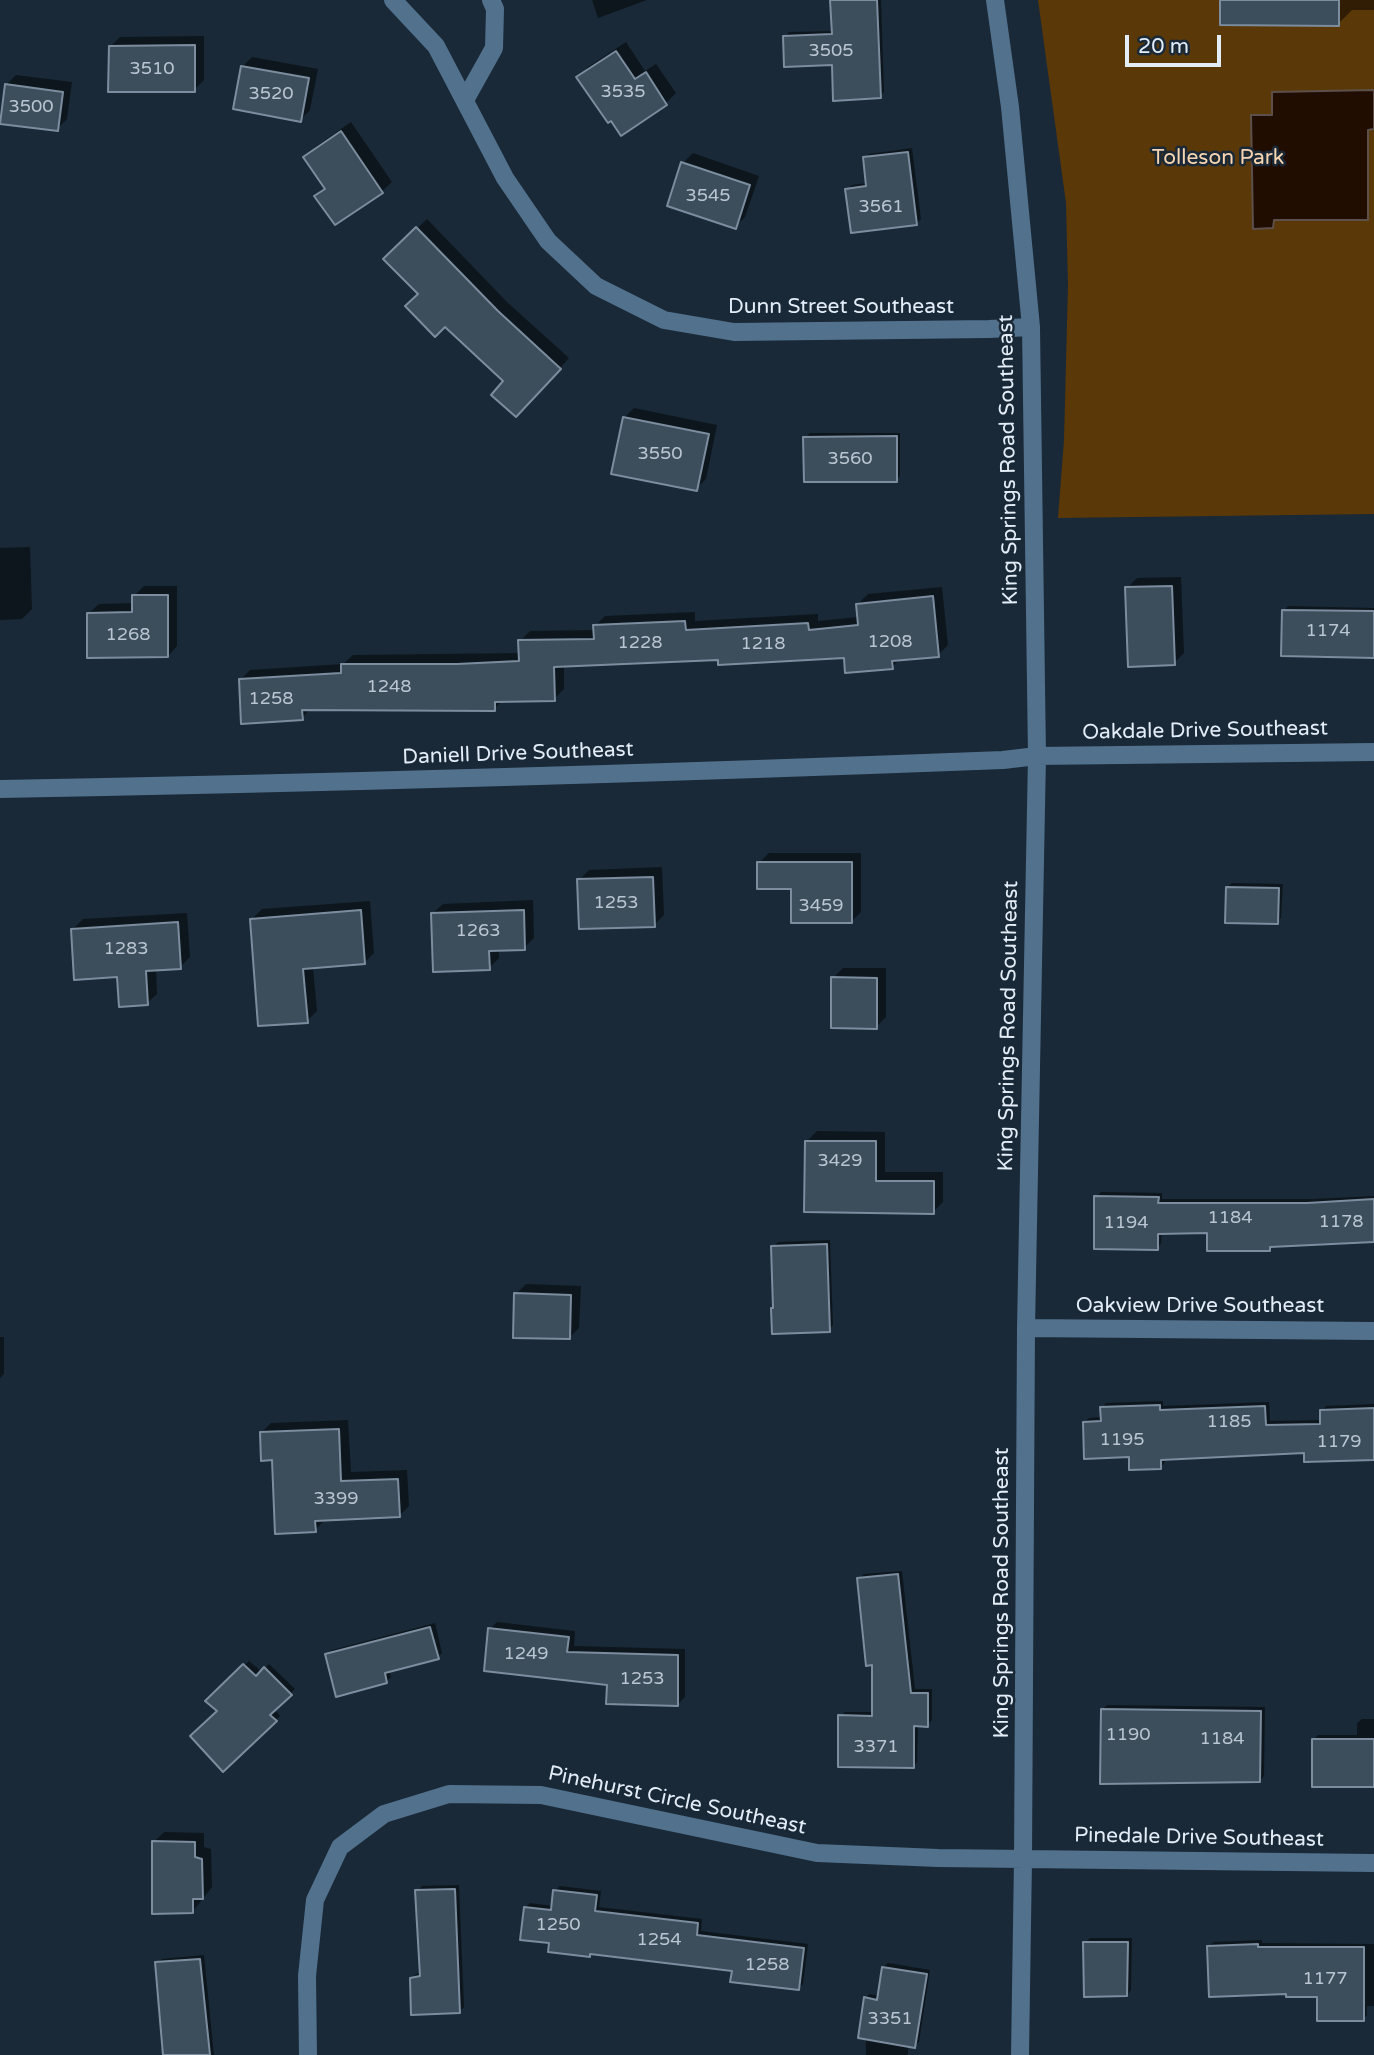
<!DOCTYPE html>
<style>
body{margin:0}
#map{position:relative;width:1374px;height:2055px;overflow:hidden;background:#192937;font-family:"Varela Round",sans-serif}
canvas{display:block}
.scale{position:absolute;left:1125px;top:35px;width:96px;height:32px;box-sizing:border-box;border:4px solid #e3edf7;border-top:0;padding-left:9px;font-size:21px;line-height:24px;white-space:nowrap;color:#e3edf7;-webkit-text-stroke:5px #192937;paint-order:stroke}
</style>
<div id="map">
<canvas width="1374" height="2055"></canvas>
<div class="scale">20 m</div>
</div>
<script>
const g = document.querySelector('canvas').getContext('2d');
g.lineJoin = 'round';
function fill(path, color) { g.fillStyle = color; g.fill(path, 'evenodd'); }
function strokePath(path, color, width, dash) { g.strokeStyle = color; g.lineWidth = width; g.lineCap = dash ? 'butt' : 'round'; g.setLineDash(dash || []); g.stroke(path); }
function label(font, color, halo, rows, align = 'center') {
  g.font = font + ' "Varela Round",sans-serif'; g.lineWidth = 5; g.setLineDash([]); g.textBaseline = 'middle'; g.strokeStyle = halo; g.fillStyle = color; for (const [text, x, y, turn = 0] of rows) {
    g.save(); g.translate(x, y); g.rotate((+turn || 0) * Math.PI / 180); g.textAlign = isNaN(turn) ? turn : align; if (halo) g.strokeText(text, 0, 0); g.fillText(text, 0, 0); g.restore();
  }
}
fill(new Path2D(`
 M1038,0H1374V514L1058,518L1064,440L1068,285L1066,203Z`), '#5b3808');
const water = new Path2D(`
 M1374,90V129L1368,130V220H1274L1273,228L1253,229L1251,115H1272V92Z`);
fill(water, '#210d00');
strokePath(water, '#5b504a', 2);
fill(new Path2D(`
 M592,0H647L598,18Z
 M832,0H881L884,92L880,96L833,63L785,37L789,32L833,31Z
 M1222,0H1374V10H1352L1338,24Z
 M204,36V80L194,90L110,47L120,37Z
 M626,42L645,71L656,64L676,93L666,103L621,134L578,77L588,67Z
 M252,57L318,69L310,110L300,120L242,67Z
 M16,75L72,82L67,119L57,129L6,85Z
 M351,122L392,182L382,191L335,223L316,196L326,187L306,157L315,147Z
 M912,148L921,219L916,224L847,190L852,185L868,183L864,158L869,154Z
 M693,153L759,176L745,217L735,227L683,163Z
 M427,219L507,302L569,358L526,405L506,380L445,325L420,293L386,259Z
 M634,408L717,425L706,479L696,489L624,418Z
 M810,433H900V476L896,480L805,438Z
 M30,547L32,609L22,619L0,620V548Z
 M1181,577L1184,653L1174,663L1127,588L1137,578Z
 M144,586H177V646L168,656L89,613L99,604L134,603V596Z
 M942,587L948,645L938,655L900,659L892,667L845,656L719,658L564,665V689L554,699L503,700L494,709L311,708L302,718L240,680L250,670L343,664L353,655L521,653L520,641L530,631L595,630V626L605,616L695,612V621L818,614V621L859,617L858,604L868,594Z
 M1288,606L1374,608V655L1284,611Z
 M769,853H861V912L851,922L793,887L759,863Z
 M662,867L664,915L654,925L579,880L589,870Z
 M1232,883L1283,884L1281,918L1277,922L1227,887Z
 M533,900L534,938L524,948L499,949V958L489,968L433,913L443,904Z
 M370,901L374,953L364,963L313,967L317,1011L307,1021L252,919L262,909Z
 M187,913L190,957L180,967L156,968L157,994L147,1003L73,929L83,919Z
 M843,968H886V1017L876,1027L833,978Z
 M817,1131L885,1132V1172H943V1202L933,1212L806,1211L807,1141Z
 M1101,1192L1162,1193V1199H1313L1374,1196V1241L1273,1245L1269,1249L1209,1231L1162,1232L1161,1244L1157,1248L1096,1197Z
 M830,1240L833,1325L829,1330L775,1306L773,1247L778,1242Z
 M526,1284L581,1286L579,1328L569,1338L516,1294Z
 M0,1337H4V1374L0,1378Z
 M1163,1401V1406L1269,1402L1270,1421L1322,1420V1410L1326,1406L1374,1404V1458L1305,1452L1165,1458V1462L1160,1467L1131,1456L1085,1422L1089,1418L1102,1417V1408L1106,1403Z
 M348,1420L351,1472L407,1470L409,1506L399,1516L325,1520L315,1530L273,1458L261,1433L271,1423Z
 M902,1571L915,1689H932V1720L927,1725H918L917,1762L913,1767L840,1716L845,1712H873L874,1663L859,1579L864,1574Z
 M497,1622L575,1631L574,1646L685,1649V1697L678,1704L609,1683L490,1629Z
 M435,1623L442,1653L438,1657L389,1670L391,1677L387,1681L327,1654L332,1650Z
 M249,1661L262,1672L269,1664L295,1689L274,1709L280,1716L223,1769L220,1711L208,1701Z
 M1107,1705L1265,1707L1264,1776L1260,1781L1102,1710Z
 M1362,1719H1374V1785L1314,1739L1318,1735H1357V1723Z
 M164,1832L204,1833V1847L211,1849L212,1887L193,1911L154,1842Z
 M459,1885L464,2007L460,2011L412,1978L416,1974L422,1973L417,1891L422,1886Z
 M560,1886L601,1891L599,1907L702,1919L701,1931L808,1944L803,1984L798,1989L733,1970L592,1952L589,1955L551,1941L526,1907L530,1903L553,1906L555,1891Z
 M1090,1938H1132L1131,1990L1127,1995L1085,1943Z
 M1262,1940V1943L1374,1944V2006H1367V2015L1363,2019L1318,1995L1209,1946L1214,1942Z
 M204,1955L214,2055H165L157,1963L162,1959Z
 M888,1963L930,1970L919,2042L915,2046L908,2045V2055H866L865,1998L870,1994L879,1996L883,1967Z`), '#0007');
const building = new Path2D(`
 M830,0H877L881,98L833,101L832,65L784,67L783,36L832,34Z
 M1220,0H1339V26L1220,25Z
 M195,45V92H108L109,46Z
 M616,51L635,79L646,72L667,105L621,136L611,121L608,123L576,77Z
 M241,66L309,78L301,122L233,109Z
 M5,84L63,92L58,131L0,124Z
 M341,131L383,193L335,225L314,196L325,189L303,157Z
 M908,152L917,225L851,233L845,189L866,186L863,157Z
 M681,162L750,185L736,229L667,206Z
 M416,227L498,311L561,369L516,417L491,395L503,381L445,327L435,337L405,306L418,294L383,259Z
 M623,417L709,434L697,491L611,474Z
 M897,436V482H804L803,437Z
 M1172,586L1175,665L1128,667L1125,587Z
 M132,595H168V657L87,658V613L132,612Z
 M933,596L939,657L892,661L893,669L845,673L844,658L718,665V660L554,667L555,701L495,702V711L302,710L303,720L241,724L239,679L341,673V664H457L519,661L518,640L594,639L593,625L685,621L686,630L808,623L809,630L858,625L856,604Z
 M1282,610L1374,611V658L1281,656Z
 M757,862H852V923H791V889H757Z
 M653,877L655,927L579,929L577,879Z
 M1226,887L1279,888L1278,924L1225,923Z
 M361,910L365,964L303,969L308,1023L258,1026L250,919Z
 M524,910L525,950L489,951L490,970L433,972L431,913Z
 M178,922L181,969L146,971L148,1005L119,1007L117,977L74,980L71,929Z
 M831,977L877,978V1029L831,1028Z
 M805,1141H876V1181H934V1214L804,1212Z
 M1094,1196L1159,1197L1158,1203H1307L1374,1199V1242L1270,1247V1251H1207V1233L1158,1234V1250L1094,1249Z
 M827,1244L830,1332L772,1334L771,1308H773L771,1246Z
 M514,1293L571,1295L570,1339L513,1338Z
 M1160,1405V1410L1265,1406L1266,1425L1320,1424V1410L1374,1408V1460L1304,1462V1453L1161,1460V1469L1129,1470V1457L1084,1459L1083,1422L1101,1421L1100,1407Z
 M339,1429L341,1481L398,1479L400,1517L315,1521L316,1532L275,1534L272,1460L261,1461L260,1432Z
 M898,1574L911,1693H928V1727L914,1726V1768L838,1767V1715L872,1716V1665L866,1666L857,1578Z
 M430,1627L439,1659L385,1673L387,1683L336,1697L325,1654Z
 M488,1628L569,1637L567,1652L678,1655V1706L606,1704L607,1685L484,1671Z
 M243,1664L256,1676L264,1667L292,1695L270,1715L277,1721L223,1772L190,1736L217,1711L205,1701Z
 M1101,1709L1261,1711L1260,1782L1100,1784Z
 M1312,1739H1374V1787H1312Z
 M152,1841L195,1842V1857L202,1859L203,1899H193V1913L152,1914Z
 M455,1889L460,2013L411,2015L410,1978L420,1976L415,1890Z
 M553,1890L597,1895L595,1911L698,1923L697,1935L804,1948L799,1990L730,1982L732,1971L590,1954V1957L548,1952L549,1943L520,1940L524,1907L551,1910Z
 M1083,1942H1128L1127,1996L1084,1997Z
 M1258,1944V1947H1364V2021H1317V1997H1286V1994L1209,1997L1207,1946Z
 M200,1959L210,2055H163L155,1962Z
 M882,1967L927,1974L915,2048L858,2038L864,1997L877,2000Z`);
fill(building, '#3c4d5c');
strokePath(building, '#7b8d9e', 2);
strokePath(new Path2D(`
 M393,0L436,46L505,178L548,241L596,286L664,320L734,332L989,329L1031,327
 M995,0L1010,107L1031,327L1037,756L1026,1328L1023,1859L1020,2055
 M465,100L494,48L495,9L491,0
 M0,789C334,783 669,773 1003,760L1037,756L1374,752
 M1026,1328L1374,1331
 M308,2055L307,1976L315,1900L340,1847L384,1814L449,1794L541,1795L817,1853L938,1858L1374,1863`), '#52718d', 18);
label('18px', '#b9c5d0', null, [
 ["3505",831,51],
 ["3510",152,69],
 ["3535",623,92],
 ["3520",271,94],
 ["3500",31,107],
 ["3545",708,196],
 ["3561",881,207],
 ["3550",660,454],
 ["3560",850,459],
 ["1174",1328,631],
 ["1268",128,635],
 ["1208",890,642],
 ["1228",640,643],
 ["1218",763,644],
 ["1248",389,687],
 ["1258",271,699],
 ["1253",616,903],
 ["3459",821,906],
 ["1263",478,931],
 ["1283",126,949],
 ["3429",840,1161],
 ["1184",1230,1218],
 ["1178",1341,1222],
 ["1194",1126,1223],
 ["1185",1229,1422],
 ["1195",1122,1440],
 ["1179",1339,1442],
 ["3399",336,1499],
 ["1249",526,1654],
 ["1253",642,1679],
 ["1190",1128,1735],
 ["1184",1222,1739],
 ["3371",876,1747],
 ["1250",558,1925],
 ["1254",659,1940],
 ["1258",767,1965],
 ["1177",1325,1979],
 ["3351",890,2019]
]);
label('21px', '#f8d5b0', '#192937', [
 ["Tolleson Park",1218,158]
]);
label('21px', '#e3edf7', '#192937', [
 ["Dunn Street Southeast",841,307],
 ["King Springs Road Southeast",1009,460,-91],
 ["Oakdale Drive Southeast",1205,731,-1],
 ["Daniell Drive Southeast",518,754,-2],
 ["King Springs Road Southeast",1009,1026,-89],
 ["Oakview Drive Southeast",1200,1306],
 ["King Springs Road Southeast",1002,1593,-90],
 ["Pinehurst Circle Southeast",677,1801,12],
 ["Pinedale Drive Southeast",1199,1838,1]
]);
</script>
